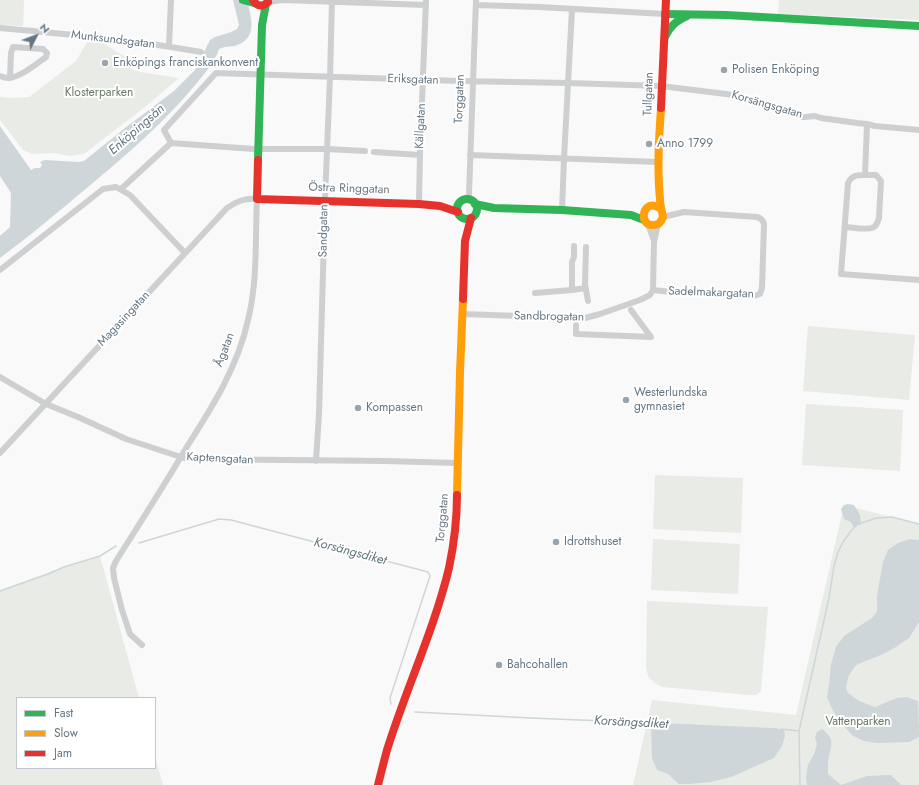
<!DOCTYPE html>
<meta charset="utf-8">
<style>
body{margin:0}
#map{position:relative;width:919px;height:785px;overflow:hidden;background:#f9f9f9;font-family:Jost,sans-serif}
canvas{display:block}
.legend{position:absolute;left:16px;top:697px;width:140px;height:72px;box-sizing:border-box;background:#fff;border:1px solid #c1c8cd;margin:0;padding:5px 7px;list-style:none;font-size:12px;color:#657683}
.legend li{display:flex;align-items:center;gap:8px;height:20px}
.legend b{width:20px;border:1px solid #c1c8cd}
.north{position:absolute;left:16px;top:16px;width:40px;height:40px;-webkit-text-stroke:3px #fff;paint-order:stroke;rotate:48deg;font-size:11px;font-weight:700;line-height:16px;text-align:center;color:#657683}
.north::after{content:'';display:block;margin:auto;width:14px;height:18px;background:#657683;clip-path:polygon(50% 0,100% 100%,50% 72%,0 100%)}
</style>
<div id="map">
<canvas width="919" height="785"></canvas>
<ul class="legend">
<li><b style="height:5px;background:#30b455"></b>Fast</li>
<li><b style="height:5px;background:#ff9f0a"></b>Slow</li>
<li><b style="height:5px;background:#e5322d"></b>Jam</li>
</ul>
<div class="north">N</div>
</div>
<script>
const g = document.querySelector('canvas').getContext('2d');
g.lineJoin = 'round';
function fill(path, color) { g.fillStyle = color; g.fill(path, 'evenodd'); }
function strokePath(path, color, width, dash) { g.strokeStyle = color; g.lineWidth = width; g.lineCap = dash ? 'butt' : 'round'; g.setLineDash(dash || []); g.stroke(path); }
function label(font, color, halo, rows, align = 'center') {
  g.font = font + ' Jost,sans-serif'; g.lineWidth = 4; g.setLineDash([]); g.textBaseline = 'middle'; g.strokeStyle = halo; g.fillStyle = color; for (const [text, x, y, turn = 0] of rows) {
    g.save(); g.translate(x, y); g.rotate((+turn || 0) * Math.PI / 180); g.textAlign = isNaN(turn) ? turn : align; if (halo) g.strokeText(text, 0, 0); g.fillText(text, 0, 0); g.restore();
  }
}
fill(new Path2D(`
 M0,0H24L23,26L0,25Z
 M779,0H919V20L778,14Z
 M87,42L103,43L134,62L131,69L140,72L179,78L145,107L84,154L69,156L54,153L32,154L23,150L0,120V97L11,98L29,97L76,61Z
 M808,326L915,335L909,400L803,391Z
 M806,404L903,410L900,471L802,465Z
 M655,475L743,478L741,533L653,529Z
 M844,505L919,524V785H633L652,700L796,715Z
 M653,539L740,544L738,594L651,590Z
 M100,556L139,698H17V768H155V757L163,785H0V590L64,567Z
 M647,601L768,607L761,691L756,695H749L663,687L658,685L649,678L646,669Z`), '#e8ebe6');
fill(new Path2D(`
 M233,0H247C251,18 259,38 235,46C229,47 225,46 219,49C215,62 204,74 196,84C164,123 126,155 88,187C59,211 30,236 0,258V236L10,227L11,193L0,176V126L31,170L35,168H40L42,165L40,162L45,160L79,162L84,161L125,128L174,91L195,70L210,40L215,37L231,32L237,29L239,25Z
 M848,504L854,505L860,515L861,524L857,525L854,528L851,522L844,519L841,509L844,505Z
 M910,539L919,540V622L909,638L896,647L883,654L856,665L849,675L846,687L848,693L859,701L875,707L897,698L907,697L918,701L919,737L909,742L876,743L864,741L853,736L841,723L832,709L827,697L829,685L831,664L836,647L844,636L872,618L877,612V596L883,562L888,550L898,543Z
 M651,723L778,729L784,730L785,736L782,746L774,758L731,777L711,782L688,784H679L668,774L657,770L652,758Z
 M822,729C838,741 829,748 828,764C828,767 828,771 828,774L841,785L867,776L891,775L901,785H807L806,778L808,765L814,754L817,744L815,737L817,732Z`), '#ced6d9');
strokePath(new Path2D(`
 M139,543L219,519L231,520L428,572L430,576L390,698L391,704
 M0,591L48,574L64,567L100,556L116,546
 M415,712L531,718L653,723
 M665,724L777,729
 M781,729L799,731
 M800,785L799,731L829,598L834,566L838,552L843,542L851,531L857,525L864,522L877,518L892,517L919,524`), '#ced6d9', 1.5);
strokePath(new Path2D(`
 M268,2L282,0L426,5
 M476,5L539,7L665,14
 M0,28C67,34 135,40 201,52
 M169,46L171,0
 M0,76C3,77 6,78 10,78C23,75 35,65 46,57L47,53L43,49L13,47L11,53L10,77
 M365,151L327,149H254L171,143L164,130L216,73L460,81L568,83L661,86L726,94L739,96L795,113L802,117H805L815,116L821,118L857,123L867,124L875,126L919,130
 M374,152L420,155
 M470,155L658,162
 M865,175C857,175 852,175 848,183L841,274L919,280
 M121,189L171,143
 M468,199L469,194L476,0
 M419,204L420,152L426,0
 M562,210L564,159L572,9
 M648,224L654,241
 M845,227C852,227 868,231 874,227C877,225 878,221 879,218L881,181L876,175H865L867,124
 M574,246V257L572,262V290L586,288
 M586,247L585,285L588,301
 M0,270L103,189L116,187L130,195L185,253
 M653,290L680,293L754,296L760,294L762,288L764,224C763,220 761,218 757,217L684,212L663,217
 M535,293L572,290
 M463,314L518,316L558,319L585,318L600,314L640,300L650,295L653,290L654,242L658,224
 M576,325V334L651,337L631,310
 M0,377L46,404L78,417L126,439L187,459L385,461L457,463
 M0,453L227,208C238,201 244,198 257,199C255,239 258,280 248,320C238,366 213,406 188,445C165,484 140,523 116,561L113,568L114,578L122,610L130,634L142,645
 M316,461L319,414L325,200L330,77L332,0`), '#cecfd0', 6);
strokePath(new Path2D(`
 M243,0L254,3
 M665,14L726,15L919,26
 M665,37C670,26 676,21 687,16
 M258,160L262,25L266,4
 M457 209a10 10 0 1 1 20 0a10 10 0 1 1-20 0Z
 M475,204L494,208L562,210L631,215L644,220`), '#30b455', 8);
strokePath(new Path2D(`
 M661,108C659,138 657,169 660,199C660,205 662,211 663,217C661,222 659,225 653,225C639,226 642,202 655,206C657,206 659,208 661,209
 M457,495L460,372L463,299`), '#ff9f0a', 8);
strokePath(new Path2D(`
 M253,0C257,7 263,7 268,2
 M661,108L666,0
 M258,160L257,199L419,204L440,206L458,212
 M463,299L465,241L471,218
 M378,785C381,773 384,761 387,750C406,689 434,630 449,568C454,544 457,519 457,495`), '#e5322d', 8);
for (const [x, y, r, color] of [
 [105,63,4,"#99a4ac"],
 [724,70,4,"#99a4ac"],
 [649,144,4,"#99a4ac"],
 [626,400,4,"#99a4ac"],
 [358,408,4,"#99a4ac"],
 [556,542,4,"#99a4ac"],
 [499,665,4,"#99a4ac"]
]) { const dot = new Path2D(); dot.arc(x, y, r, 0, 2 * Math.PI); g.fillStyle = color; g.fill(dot); strokePath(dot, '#fff', 1.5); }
label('12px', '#657683', '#fff', [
 ["Munksundsgatan",113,40,7],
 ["Eriksgatan",413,80,2],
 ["Tullgatan",649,94,-88],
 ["Torggatan",460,99,-88],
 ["Korsängsgatan",767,105,16],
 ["Källgatan",421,126,-87],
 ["Östra Ringgatan",349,189,2],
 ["Sandgatan",324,231,-89],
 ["Sadelmakargatan",711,293,2],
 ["Sandbrogatan",549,317,1],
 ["Magasingatan",124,319,-47],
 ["Ågatan",225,350,-69],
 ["Kaptensgatan",220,459,3],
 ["Torggatan",443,518,-85]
]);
label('12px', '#657683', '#fff', [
 ["Enköpings franciskankonvent",113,63],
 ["Polisen Enköping",732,70],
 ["Anno 1799",657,144],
 ["Westerlundska",634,393],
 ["gymnasiet",634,407],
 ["Kompassen",366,408],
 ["Idrottshuset",564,542],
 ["Bahcohallen",507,665]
], 'left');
label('12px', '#687a64', '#fff', [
 ["Klosterparken",99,93],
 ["Vattenparken",858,722]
]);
label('italic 13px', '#60757c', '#fff', [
 ["Enköpingsån",137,130,-41],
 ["Korsängsdiket",350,552,15],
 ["Korsängsdiket",631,723,3]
]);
</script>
